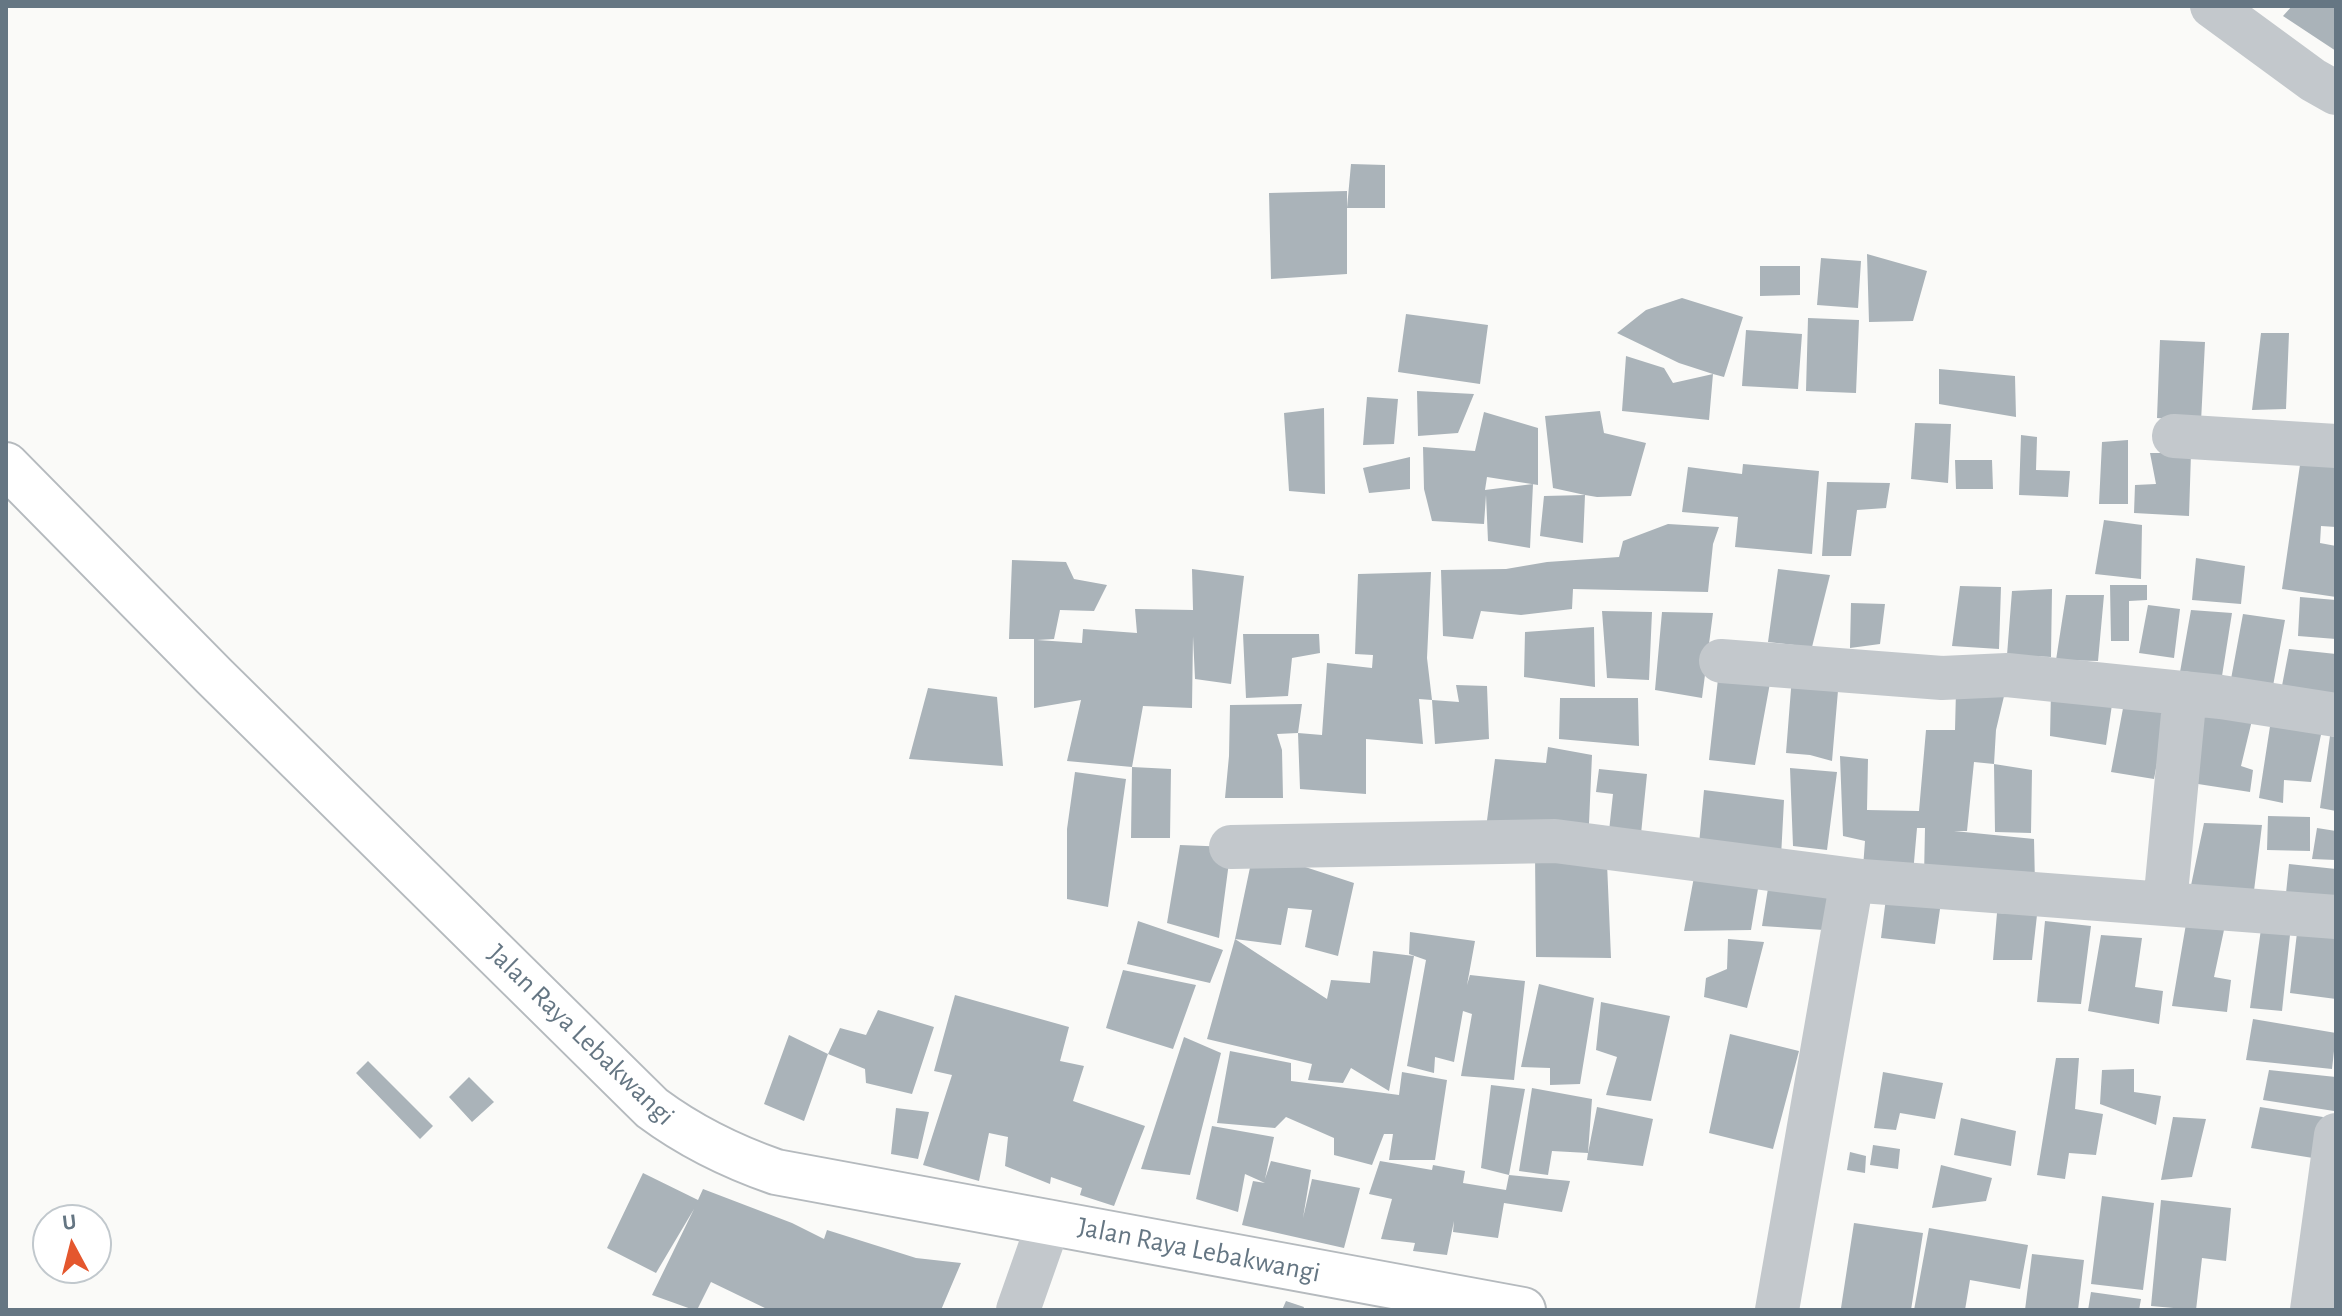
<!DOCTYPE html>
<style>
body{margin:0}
#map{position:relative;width:2342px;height:1316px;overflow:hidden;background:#fafaf8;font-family:"Alegreya Sans",sans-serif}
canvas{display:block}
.frame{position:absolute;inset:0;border:8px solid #657683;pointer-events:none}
.north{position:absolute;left:32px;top:1204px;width:80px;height:80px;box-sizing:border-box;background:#fff;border:2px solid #c1c8cd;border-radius:50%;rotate:353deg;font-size:22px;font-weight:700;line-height:32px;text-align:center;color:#657683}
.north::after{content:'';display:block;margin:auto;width:28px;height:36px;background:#e4572e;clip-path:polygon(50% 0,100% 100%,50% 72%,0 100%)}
</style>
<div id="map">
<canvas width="2342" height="1316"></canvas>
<div class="frame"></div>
<div class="north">U</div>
</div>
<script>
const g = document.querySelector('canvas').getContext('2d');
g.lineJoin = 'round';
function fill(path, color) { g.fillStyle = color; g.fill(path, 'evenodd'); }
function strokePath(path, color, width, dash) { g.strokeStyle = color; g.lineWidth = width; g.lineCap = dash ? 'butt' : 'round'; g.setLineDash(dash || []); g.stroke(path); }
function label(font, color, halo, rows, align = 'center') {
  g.font = font + ' "Alegreya Sans",sans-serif'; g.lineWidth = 8; g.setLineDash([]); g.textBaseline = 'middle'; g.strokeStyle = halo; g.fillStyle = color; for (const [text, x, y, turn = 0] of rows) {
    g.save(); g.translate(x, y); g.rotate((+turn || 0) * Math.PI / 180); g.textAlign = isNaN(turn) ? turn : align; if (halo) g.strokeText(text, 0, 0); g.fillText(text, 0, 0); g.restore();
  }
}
fill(new Path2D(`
 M2292,6H2336V51L2283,16Z
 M1351,164L1385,165V208H1347Z
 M1347,191V274L1271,279L1269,193Z
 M1867,254L1927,271L1913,321L1869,322Z
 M1821,258L1861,261L1858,308L1817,305Z
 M1760,266H1800V295L1760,296Z
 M1682,298L1743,317L1724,377L1713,374L1709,420L1622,411L1626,356L1664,368L1673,383L1713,374L1679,363L1617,333L1646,310Z
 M1406,314L1488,325L1480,384L1398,372Z
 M1808,318L1859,320L1856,393L1806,391Z
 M1746,330L1802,334L1798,389L1742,386Z
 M2261,333H2289L2286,409L2252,410Z
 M2160,340L2205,342L2201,422L2157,418Z
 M1939,369L2015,376L2016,417L1939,404Z
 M1417,391L1474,394L1458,433L1418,436Z
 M1367,397L1398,399L1394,444L1363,445Z
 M1324,408L1325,494L1289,491L1284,413Z
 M1600,411L1604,433L1646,443L1631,496L1597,497L1585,495L1583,543L1540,536L1544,496L1585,495L1553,488L1545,416Z
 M1484,412L1538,428V485L1487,477L1485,490L1533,484L1530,548L1488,541L1486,495L1484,524L1432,521L1424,489L1423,447L1475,451Z
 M1915,423L1951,424L1948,483L1911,479Z
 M2021,435L2037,437L2036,470L2070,471L2068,497L2019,495Z
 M2128,440V504H2099L2102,442Z
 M2302,451L2336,455V527L2321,526L2320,543L2336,546V597L2282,589Z
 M2150,453H2191L2189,516L2134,513L2135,485L2156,484Z
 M1410,457V489L1369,493L1363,468Z
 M1955,460H1992L1993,489H1956Z
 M1743,464L1819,471L1812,554L1735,547L1738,517L1682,512L1688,467L1742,474Z
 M1827,482L1890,483L1886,508L1857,510L1851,556H1822Z
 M2104,520L2142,525L2141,579L2095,574Z
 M1668,524L1719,527L1713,544L1708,592L1573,589L1572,609L1521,615L1481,611L1473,639L1443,636L1441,570L1506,569L1547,562L1619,557L1623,541Z
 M2196,558L2245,566L2241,604L2192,600Z
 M1012,560L1066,562L1074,579L1107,585L1094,611L1060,610L1054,639L1037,640L1082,643L1083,629L1137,633L1135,609L1193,610L1192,569L1244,576L1231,684L1195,679L1193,636L1192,708L1143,706L1132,767L1067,761L1081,700L1034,708V639H1009Z
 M1778,569L1830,575L1812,647L1768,642Z
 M1431,572L1427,658L1432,700L1419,699L1423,744L1366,739V794L1300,789L1298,733L1322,735L1327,663L1372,668L1373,655L1355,654L1358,574Z
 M2110,585H2147V600L2129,601V641H2111Z
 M1960,586L2001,587L1999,649L1952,646Z
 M2052,589L2051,657L2007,655L2012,591Z
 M2066,595H2104L2098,661L2056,660Z
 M2300,597L2336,600V639L2298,636Z
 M1851,603L1885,604L1880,644L1850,648Z
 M2148,605L2180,609L2174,658L2139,653Z
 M2191,610L2232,613L2222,676L2180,672Z
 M1602,611L1652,612L1649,680L1607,678Z
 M1662,612L1713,613L1702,698L1655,690Z
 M2243,614L2285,620L2273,686L2231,679Z
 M1594,627L1595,687L1524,677L1525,632Z
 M1243,634H1319L1320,653L1292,658L1288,696L1246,698Z
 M2289,649L2336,654V700L2281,691Z
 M1792,676L1839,679L1832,761L1810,755L1786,753Z
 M1718,679L1770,683L1755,765L1709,760Z
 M1456,685L1487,686L1489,739L1435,744L1432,700L1459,702Z
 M928,688L997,697L1003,766L909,759Z
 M1956,690L2005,692L1996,730L1994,764L1974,762L1967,831H1954L2034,839L2035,885L1924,876L1925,828H1917L1912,885L1862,881L1865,841L1843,836L1840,756L1868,759L1867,810L1919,811L1926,730H1955Z
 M2051,691L2113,698L2106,745L2050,736Z
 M1560,698H1638L1639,746L1559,739Z
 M2124,703L2167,710L2154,779L2111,772Z
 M1302,704L1298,733L1277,734L1282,750L1283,798H1225L1229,756L1230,705Z
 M2200,711L2253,716L2241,766L2253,770L2250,792L2185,782Z
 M2271,720L2322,730L2311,782L2284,780L2283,803L2259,798Z
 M2330,736L2336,737V811L2320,808Z
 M1548,747L1592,755L1588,846L1486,828L1495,759L1546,763Z
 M1994,764L2032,770L2031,833L1995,832Z
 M1132,767L1171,769L1170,838H1131Z
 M1790,768L1837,772L1827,850L1793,846Z
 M1599,769L1647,774L1641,834L1609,831L1613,794L1596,792Z
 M1075,772L1126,779L1108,907L1067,899V829Z
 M1704,790L1784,800L1781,857L1699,844Z
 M2268,816L2310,817V851L2267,850Z
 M2204,823L2262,825L2253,899L2189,895Z
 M2317,828L2336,831V860L2312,859Z
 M1180,845L1231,847L1219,938L1167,923Z
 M1535,854L1607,863L1611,958L1536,957Z
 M1252,858L1296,864L1354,883L1338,956L1305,947L1312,910L1288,908L1281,945L1235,939L1327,999L1331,980L1370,983L1373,951L1414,956L1389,1091L1351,1068L1343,1083L1308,1080L1312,1064L1207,1039L1235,939Z
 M2289,864L2336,869V908L2285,903Z
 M1696,866L1760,877L1751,930L1684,931Z
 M1770,876L1831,885L1824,930L1762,926Z
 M1886,898L1941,902L1935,944L1881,938Z
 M1997,913L2037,915L2032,960H1993Z
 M1138,921L1223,950L1210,983L1127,964Z
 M2045,921L2091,926L2081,1004L2037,1002Z
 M2186,924L2224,930L2214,977L2231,980L2227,1012L2172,1006Z
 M2298,924L2336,928V999L2290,993Z
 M2261,929L2290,935L2282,1011L2250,1008Z
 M1410,932L1475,941L1467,985L1470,975L1525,981L1514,1080L1461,1076L1472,1014L1463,1011L1454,1062L1435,1057L1434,1073L1407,1066L1426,960L1409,954Z
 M2101,935L2142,938L2135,987L2163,991L2159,1024L2088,1011Z
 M1728,939L1764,942L1747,1008L1704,997L1706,978L1727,969Z
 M1123,970L1196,985L1173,1049L1106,1028Z
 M1539,984L1594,998L1580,1084L1550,1085V1068L1521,1067Z
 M955,995L1069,1027L1060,1061L1084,1066L1073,1101L1145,1126L1114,1206L1080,1195L1082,1188L1051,1177L1050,1184L1005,1166L1008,1137L989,1133L979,1181L923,1165L952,1075L934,1071Z
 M1601,1002L1670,1016L1651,1101L1606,1095L1617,1057L1596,1050Z
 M878,1010L934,1027L912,1094L866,1083L865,1069L828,1054L804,1121L764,1104L789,1035L828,1054L840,1028L866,1035Z
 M2253,1019L2336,1033L2332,1069L2246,1060Z
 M1730,1034L1799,1051L1773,1149L1709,1133Z
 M1184,1037L1221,1053L1190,1175L1141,1169Z
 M1230,1051L1291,1063V1081L1354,1089L1399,1095L1402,1072L1447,1080L1435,1160H1389L1393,1134H1384L1372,1165L1334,1155V1138L1286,1117L1275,1128L1217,1123Z
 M2056,1058H2079L2075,1109L2103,1114L2096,1155L2069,1153L2065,1179L2037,1175Z
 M368,1061L433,1126L420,1139L356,1073Z
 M2134,1069V1092L2161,1096L2156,1125L2100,1104L2102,1070Z
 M2269,1070L2336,1077L2334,1111L2263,1100Z
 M1883,1072L1943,1083L1935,1119L1900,1113L1896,1130L1874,1128Z
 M469,1077L494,1102L472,1122L449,1097Z
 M1491,1085L1525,1089L1509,1175L1481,1168Z
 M1532,1088L1592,1099L1588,1153L1597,1107L1653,1119L1643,1166L1587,1160L1588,1153L1552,1151L1548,1175L1519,1171Z
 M2260,1107L2323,1117L2313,1158L2251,1148Z
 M896,1108L929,1112L918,1159L891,1154Z
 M2173,1117L2206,1119L2192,1177L2161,1180Z
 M1961,1118L2016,1131L2011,1166L1954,1155Z
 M1212,1126L1274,1137L1265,1179L1271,1161L1311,1170L1303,1218L1312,1179L1360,1188L1344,1248L1242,1225L1253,1181L1265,1183L1245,1174L1238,1212L1196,1199Z
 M1873,1145L1900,1149L1898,1169L1870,1165Z
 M1850,1152L1866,1156L1865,1173L1847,1170Z
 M1380,1161L1432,1170L1433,1165L1465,1171L1463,1183L1506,1190L1509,1175L1570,1181L1562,1212L1504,1203L1498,1238L1453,1232L1454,1221L1447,1255L1413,1251L1415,1243L1381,1239L1392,1199L1369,1194Z
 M1941,1165L1992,1178L1986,1201L1932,1208Z
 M643,1173L698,1200L703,1189L792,1223L824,1239L827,1230L916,1258L961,1263L941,1310H769L711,1282L697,1310H694L652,1295L694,1209L656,1273L607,1248Z
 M2102,1196L2154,1203L2143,1290L2091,1284Z
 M2161,1200L2231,1208L2226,1261L2202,1258L2196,1310L2151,1306Z
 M1854,1223L1923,1233L1911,1310L1841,1308Z
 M1929,1228L2028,1245L2020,1289L1970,1280L1965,1310H1914Z
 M2032,1254L2084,1260L2078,1310H2025Z
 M2091,1292L2141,1299L2139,1310H2088Z
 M1286,1301L1304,1307L1303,1310H1282Z`), '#aab3b9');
const major = new Path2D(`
 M6,465L214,676L652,1108C691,1137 730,1156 776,1172L1523,1310`);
strokePath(major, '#b5babe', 48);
strokePath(new Path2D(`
 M2212,6L2313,80L2336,93
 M2174,436L2336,446
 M1721,661L1942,678L2007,675L2221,697L2336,715
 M1231,847L1555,841L1862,881L2336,917
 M2165,904L2185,693
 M1018,1310L1049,1222
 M1777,1310L1852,880
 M2312,1310L2336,1135`), '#c3c8cc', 44);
strokePath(major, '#fff', 44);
label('28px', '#657683', '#fff', [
 ["Jalan Raya Lebakwangi",581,1035,44],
 ["Jalan Raya Lebakwangi",1199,1250,11]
]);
</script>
